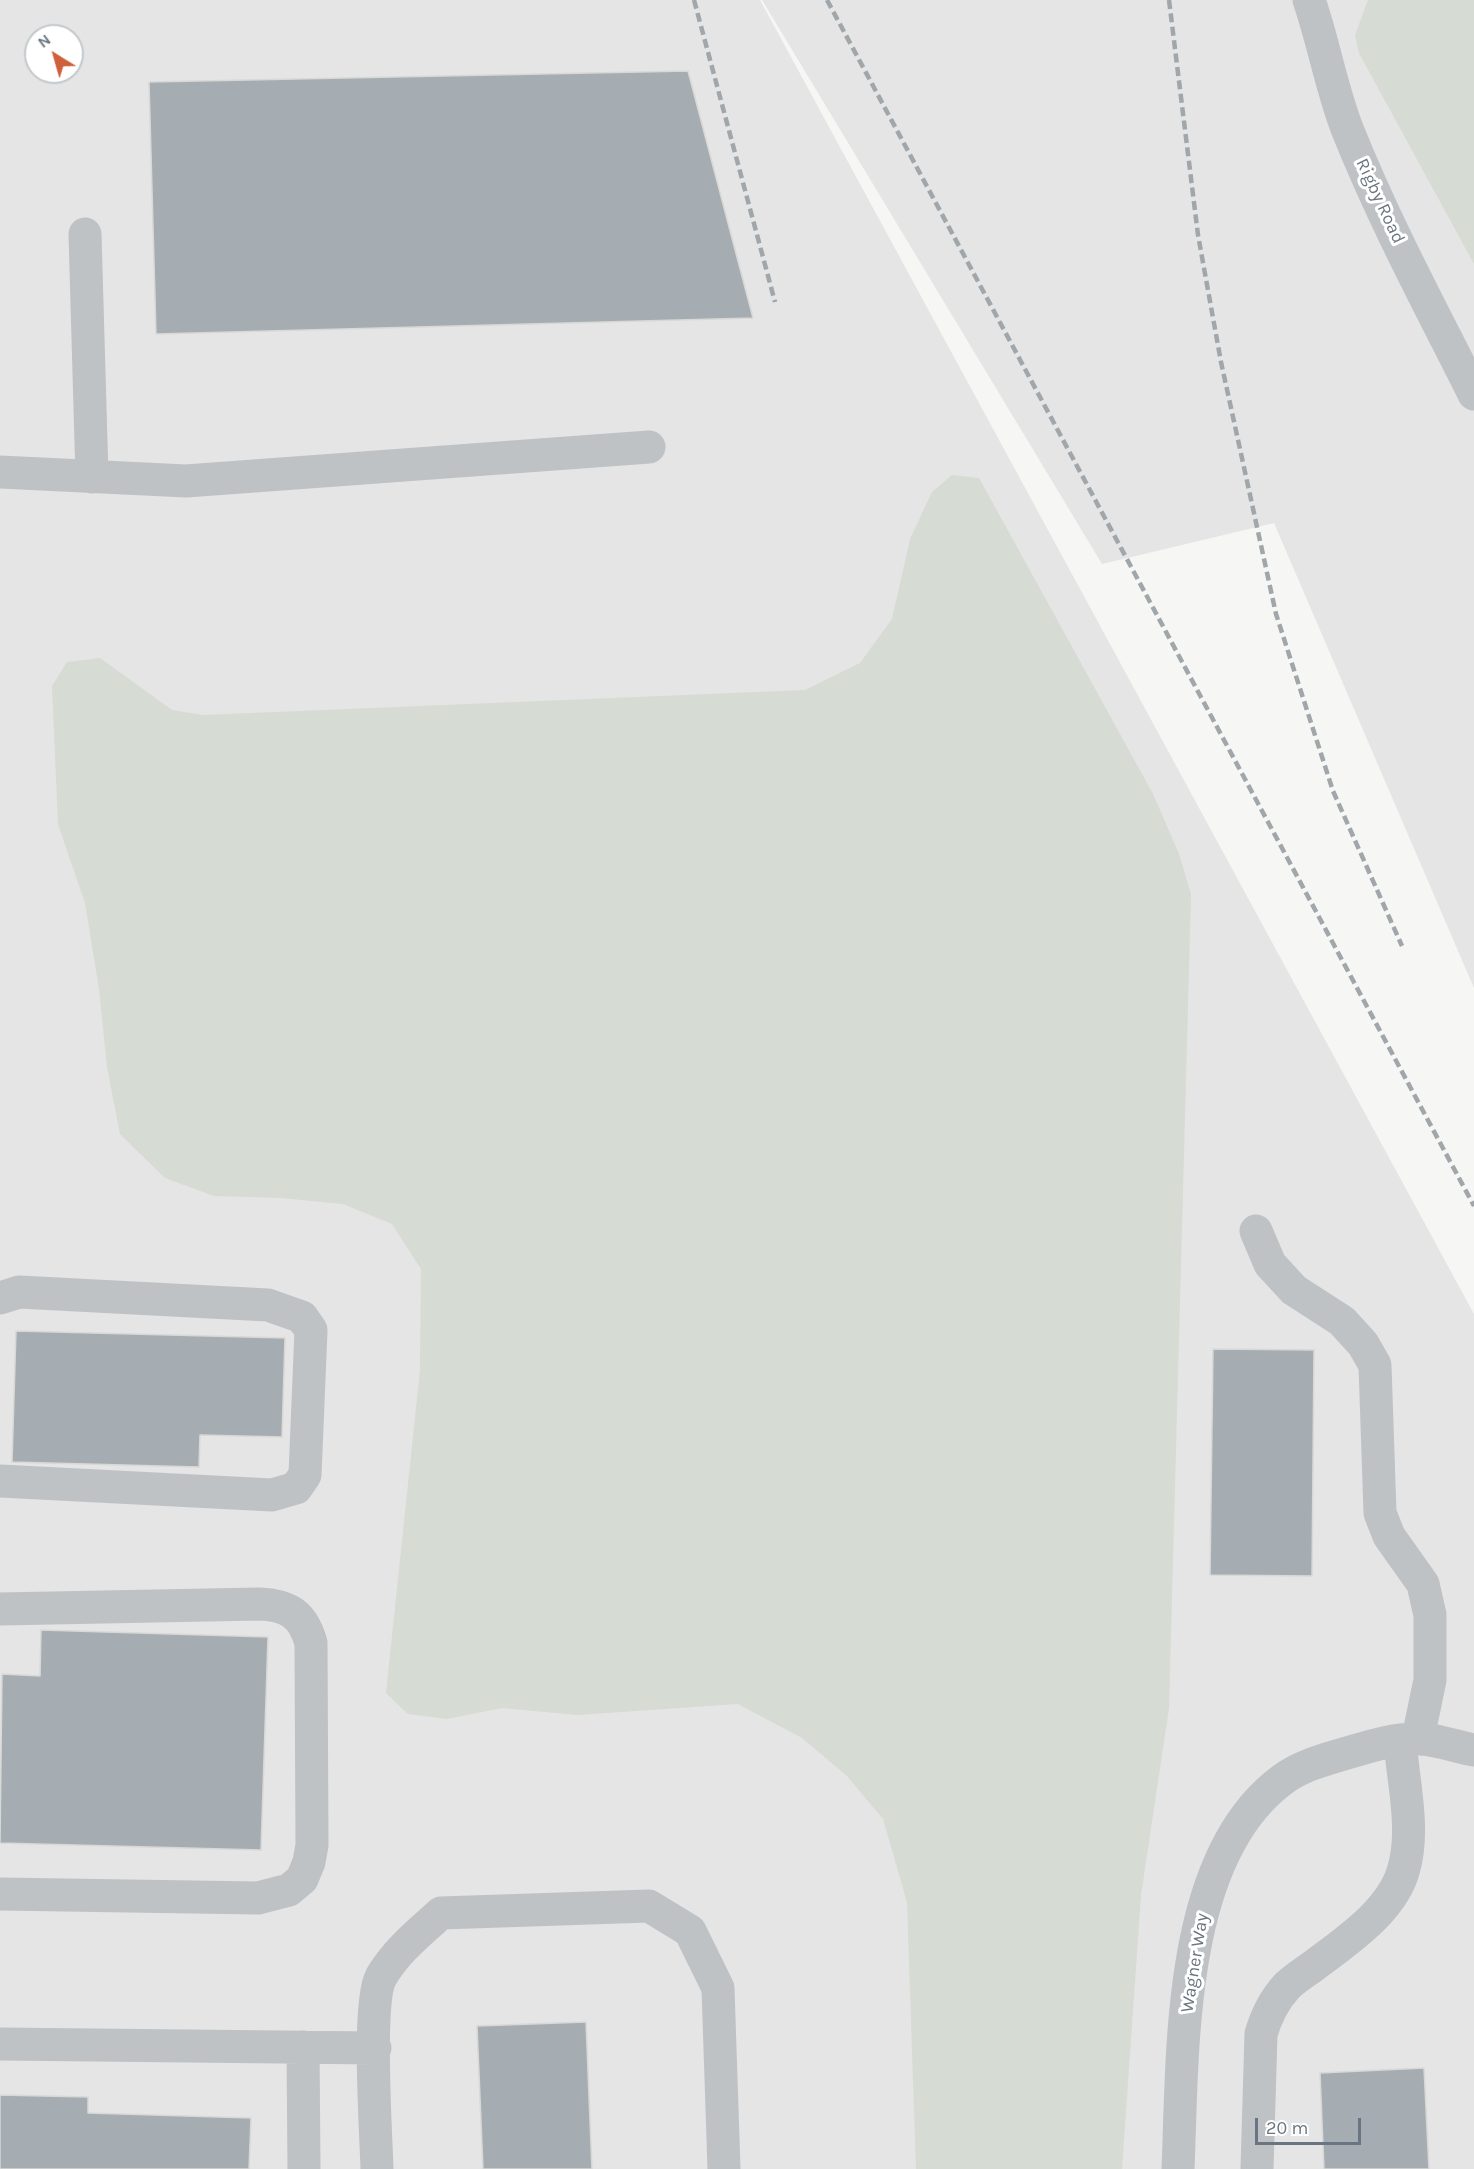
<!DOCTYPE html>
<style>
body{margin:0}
#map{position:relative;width:1474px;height:2169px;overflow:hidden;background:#f6f6f4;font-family:Karla,sans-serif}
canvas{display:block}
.north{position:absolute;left:24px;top:24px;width:60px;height:60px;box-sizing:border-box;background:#fff;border:2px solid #c3c8cd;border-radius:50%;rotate:323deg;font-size:16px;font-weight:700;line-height:24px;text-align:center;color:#697681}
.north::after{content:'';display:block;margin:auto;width:21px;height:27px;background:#ce603c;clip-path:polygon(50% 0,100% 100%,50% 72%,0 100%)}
.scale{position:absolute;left:1255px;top:2118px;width:106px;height:27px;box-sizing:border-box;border:3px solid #697681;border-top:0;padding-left:8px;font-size:18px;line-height:21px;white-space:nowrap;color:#697681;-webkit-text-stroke:4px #fff;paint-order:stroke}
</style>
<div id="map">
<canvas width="1474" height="2169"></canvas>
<div class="north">N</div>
<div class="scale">20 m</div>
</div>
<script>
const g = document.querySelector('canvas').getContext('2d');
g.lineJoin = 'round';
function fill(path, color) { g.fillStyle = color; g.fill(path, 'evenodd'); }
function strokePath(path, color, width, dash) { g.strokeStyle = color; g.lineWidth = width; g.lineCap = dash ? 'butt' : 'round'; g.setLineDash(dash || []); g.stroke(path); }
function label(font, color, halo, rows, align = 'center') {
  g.font = font + ' Karla,sans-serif'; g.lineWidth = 6; g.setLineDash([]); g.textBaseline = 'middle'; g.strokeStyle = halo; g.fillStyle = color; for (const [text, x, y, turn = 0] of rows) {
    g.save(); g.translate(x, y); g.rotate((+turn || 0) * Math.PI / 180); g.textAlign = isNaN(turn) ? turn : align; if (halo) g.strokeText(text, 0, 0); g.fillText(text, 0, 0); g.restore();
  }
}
fill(new Path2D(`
 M0,0H760L1474,1314V2169H0ZM36,36H72V72H36Z
 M762,0H1474V988L1274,523L1102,564Z`), '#e4e5e4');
fill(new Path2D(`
 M1368,0H1474V264L1359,53L1355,35Z
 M952,475L979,478L1153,794L1179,854L1191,894L1169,1708L1141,1895L1122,2169H916L907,1902L883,1819L847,1776L802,1738L738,1704L577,1715L502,1708L447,1719L408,1714L386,1693L420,1370L421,1269L392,1224L343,1204L281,1198L214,1196L165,1178L120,1134L107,1067L99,989L85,903L58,824L52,686L67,662L100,658L172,710L203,715L805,690L860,663L892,619L910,539L932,492Z`), '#d6dbd3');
const building = new Path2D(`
 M688,71L753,318L156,334L149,82Z
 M16,1331L285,1338L282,1437L200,1435L199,1467L12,1462Z
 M1213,1349L1314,1350L1312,1576L1210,1575Z
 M41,1630L268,1637L261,1850L0,1843L2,1674L40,1676Z
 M586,2022L592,2169H483L477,2026Z
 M1424,2068L1429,2169H1324L1320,2073Z
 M0,2095L88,2097V2113L251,2118L249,2169H0Z`);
fill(building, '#a6adb2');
strokePath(building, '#d8d8d6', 1.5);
strokePath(new Path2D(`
 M1309,0C1324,43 1331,88 1348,131C1384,221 1431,308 1474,394
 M85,234L92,477
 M0,472L186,481L649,447
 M1256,1231L1270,1264L1294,1290L1342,1321L1363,1344L1375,1365L1380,1513L1389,1536L1423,1584L1430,1615V1680L1418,1738
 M0,1298L19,1292L268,1305L302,1317L311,1330L305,1475L296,1488L272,1495L0,1481
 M0,1609L259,1604C288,1605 303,1614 311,1643L312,1845L309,1862L302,1879L289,1890L258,1898L0,1894
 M0,2044L375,2048
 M303,2047L304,2169
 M377,2169C376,2132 367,2003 381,1977C396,1951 420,1932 441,1913L649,1906L690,1931L718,1988L724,2169
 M1178,2169C1183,2051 1177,1858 1282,1780C1299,1767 1320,1761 1340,1755C1365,1748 1390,1739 1416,1739C1434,1738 1456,1747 1474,1750
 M1257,2169L1261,2034C1266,2017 1274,2000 1287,1986C1295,1978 1307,1971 1316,1964C1348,1940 1394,1909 1404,1868C1415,1829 1403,1781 1400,1741`), '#bec2c5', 33);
strokePath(new Path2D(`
 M694,0L775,302
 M827,0L1474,1206
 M1169,0L1198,235L1221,362L1276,614L1333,791L1402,946`), '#a0a6aa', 4.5, [9, 4.5]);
label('18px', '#697681', '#fff', [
 ["Rigby Road",1380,201,65],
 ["Wagner Way",1195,1963,-81]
]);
</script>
